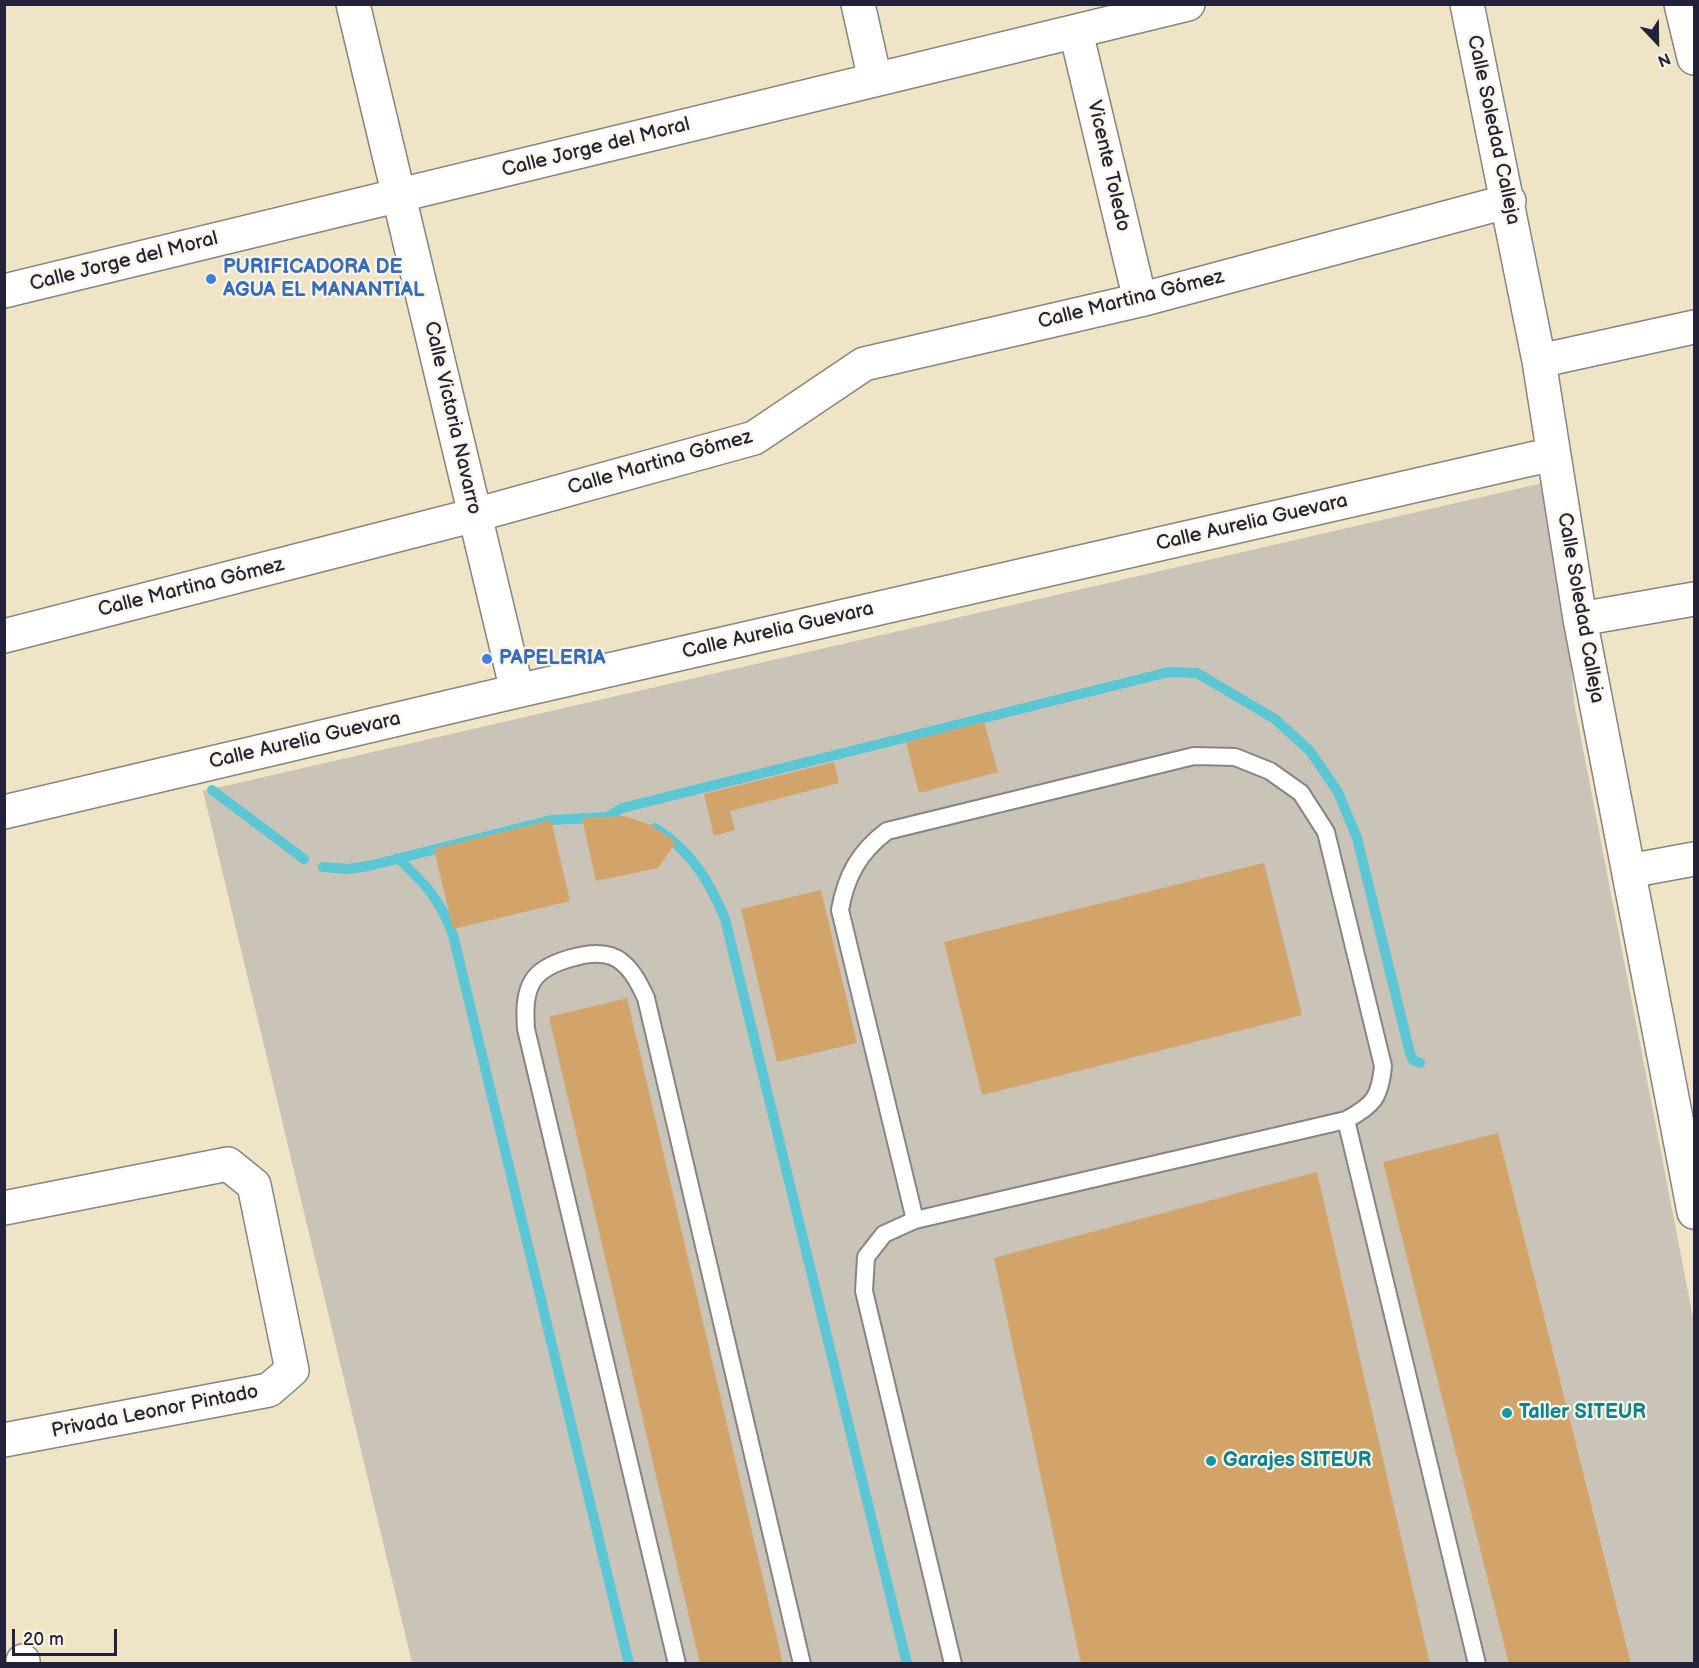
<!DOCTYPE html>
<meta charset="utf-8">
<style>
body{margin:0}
#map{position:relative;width:1699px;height:1668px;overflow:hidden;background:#efe5c6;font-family:"Balsamiq Sans",sans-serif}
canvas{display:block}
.frame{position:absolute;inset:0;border:6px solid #22223b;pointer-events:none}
.north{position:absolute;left:1627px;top:12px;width:60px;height:60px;-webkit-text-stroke:4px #fcf5e5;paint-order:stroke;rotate:158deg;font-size:16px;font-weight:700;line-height:24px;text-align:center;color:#22223b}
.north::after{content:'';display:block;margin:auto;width:21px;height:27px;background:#22223b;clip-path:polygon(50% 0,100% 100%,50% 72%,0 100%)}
.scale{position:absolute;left:12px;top:1629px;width:105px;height:27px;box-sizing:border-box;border:3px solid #22223b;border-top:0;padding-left:8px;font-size:18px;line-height:21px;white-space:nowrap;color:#22223b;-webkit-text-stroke:4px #fcf5e5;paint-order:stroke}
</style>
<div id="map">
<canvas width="1699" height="1668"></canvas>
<div class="frame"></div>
<div class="north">N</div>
<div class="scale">20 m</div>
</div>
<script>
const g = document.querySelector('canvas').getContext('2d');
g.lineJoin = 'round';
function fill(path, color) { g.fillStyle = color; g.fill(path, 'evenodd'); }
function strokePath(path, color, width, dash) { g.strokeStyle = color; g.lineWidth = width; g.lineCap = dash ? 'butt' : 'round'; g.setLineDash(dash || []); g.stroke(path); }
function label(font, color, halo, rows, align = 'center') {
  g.font = font + ' "Balsamiq Sans",sans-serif'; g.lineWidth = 4.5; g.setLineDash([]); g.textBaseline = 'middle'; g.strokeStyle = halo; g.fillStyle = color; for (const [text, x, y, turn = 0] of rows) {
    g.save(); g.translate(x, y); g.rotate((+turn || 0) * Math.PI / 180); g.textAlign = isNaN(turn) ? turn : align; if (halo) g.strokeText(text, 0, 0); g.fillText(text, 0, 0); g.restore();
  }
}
fill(new Path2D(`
 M1556,480L1574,702L1694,1323V1663H412L203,791Z`), '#cac3b8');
strokePath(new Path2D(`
 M212,790L304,859
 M655,828C691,851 709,880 725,919L907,1664
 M398,858C425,884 440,899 453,935L629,1664
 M323,867L347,869L369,866L551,820L608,817L622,808L1169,672L1197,673L1275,719L1310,751L1338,792L1357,838L1410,1053L1413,1060L1420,1063`), '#5bc6d4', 10);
fill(new Path2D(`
 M984,722L998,772L919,793L906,742Z
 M834,762L839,783L730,811L735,830L714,836L704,794Z
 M624,816L651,825L676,842L658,868L596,881L582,818Z
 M551,820L570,901L453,929L434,849Z
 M1264,863L1302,1015L982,1095L944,942Z
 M821,890L857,1043L777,1062L741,909Z
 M627,998L783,1664H700L549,1017Z
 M1498,1133L1631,1664H1509L1383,1162Z
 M1317,1172L1430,1664H1081L994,1258Z`), '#d2a46a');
const lane = new Path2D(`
 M1346,1120L1477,1664
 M915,1220L840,910C846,876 859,852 887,831L1194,756L1235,757L1270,771L1301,793L1326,832L1383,1066C1380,1097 1374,1105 1346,1120L915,1220L884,1234L866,1257L864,1291L953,1664
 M677,1664L526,1029C525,1013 524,993 534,979C546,962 591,949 611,956C629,962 639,983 646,998L802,1664`);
const street = new Path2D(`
 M353,4L517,691
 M858,4L875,80
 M1467,4L1539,361L1580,619L1694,1212
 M1681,4L1694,58
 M1076,32L1140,300
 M4,291L1188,4
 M1539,361L1694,327
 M1580,619L1694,599
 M4,636L475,515L754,438L864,364L1140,300L1509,201
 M4,812L517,691L1553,454
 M1629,871L1694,859
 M4,1208L228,1164L254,1185L292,1370L269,1390L4,1440
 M23,1661V1664`);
strokePath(lane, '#888480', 20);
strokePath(street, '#888480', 36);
strokePath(lane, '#fff', 16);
strokePath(street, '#fff', 33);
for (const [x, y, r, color] of [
 [211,279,6,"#3f7fe0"],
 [487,659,6,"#3f7fe0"],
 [1507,1413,6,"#0f9aa8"],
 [1211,1461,6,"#0f9aa8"]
]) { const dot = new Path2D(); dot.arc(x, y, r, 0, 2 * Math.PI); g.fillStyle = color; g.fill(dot); strokePath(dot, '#fcf5e5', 2); }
label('20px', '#22223b', '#fcf5e5', [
 ["Calle Soledad Calleja",1493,130,78],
 ["Calle Jorge del Moral",596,148,-14],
 ["Vicente Toledo",1108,166,77],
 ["Calle Jorge del Moral",124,262,-14],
 ["Calle Martina Gómez",1131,300,-14],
 ["Calle Victoria Navarro",452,418,77],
 ["Calle Martina Gómez",660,463,-16],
 ["Calle Aurelia Guevara",1252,523,-13],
 ["Calle Martina Gómez",191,588,-14],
 ["Calle Soledad Calleja",1580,608,80],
 ["Calle Aurelia Guevara",778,631,-13],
 ["Calle Aurelia Guevara",305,741,-13],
 ["Privada Leonor Pintado",155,1412,-11]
]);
label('bold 20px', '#366cbe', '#fcf5e5', [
 ["PURIFICADORA DE",223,268],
 ["AGUA EL MANANTIAL",223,291],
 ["PAPELERIA",499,659]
], 'left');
label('bold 20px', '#0d838f', '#fcf5e5', [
 ["Taller SITEUR",1519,1413],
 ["Garajes SITEUR",1223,1461]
], 'left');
</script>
